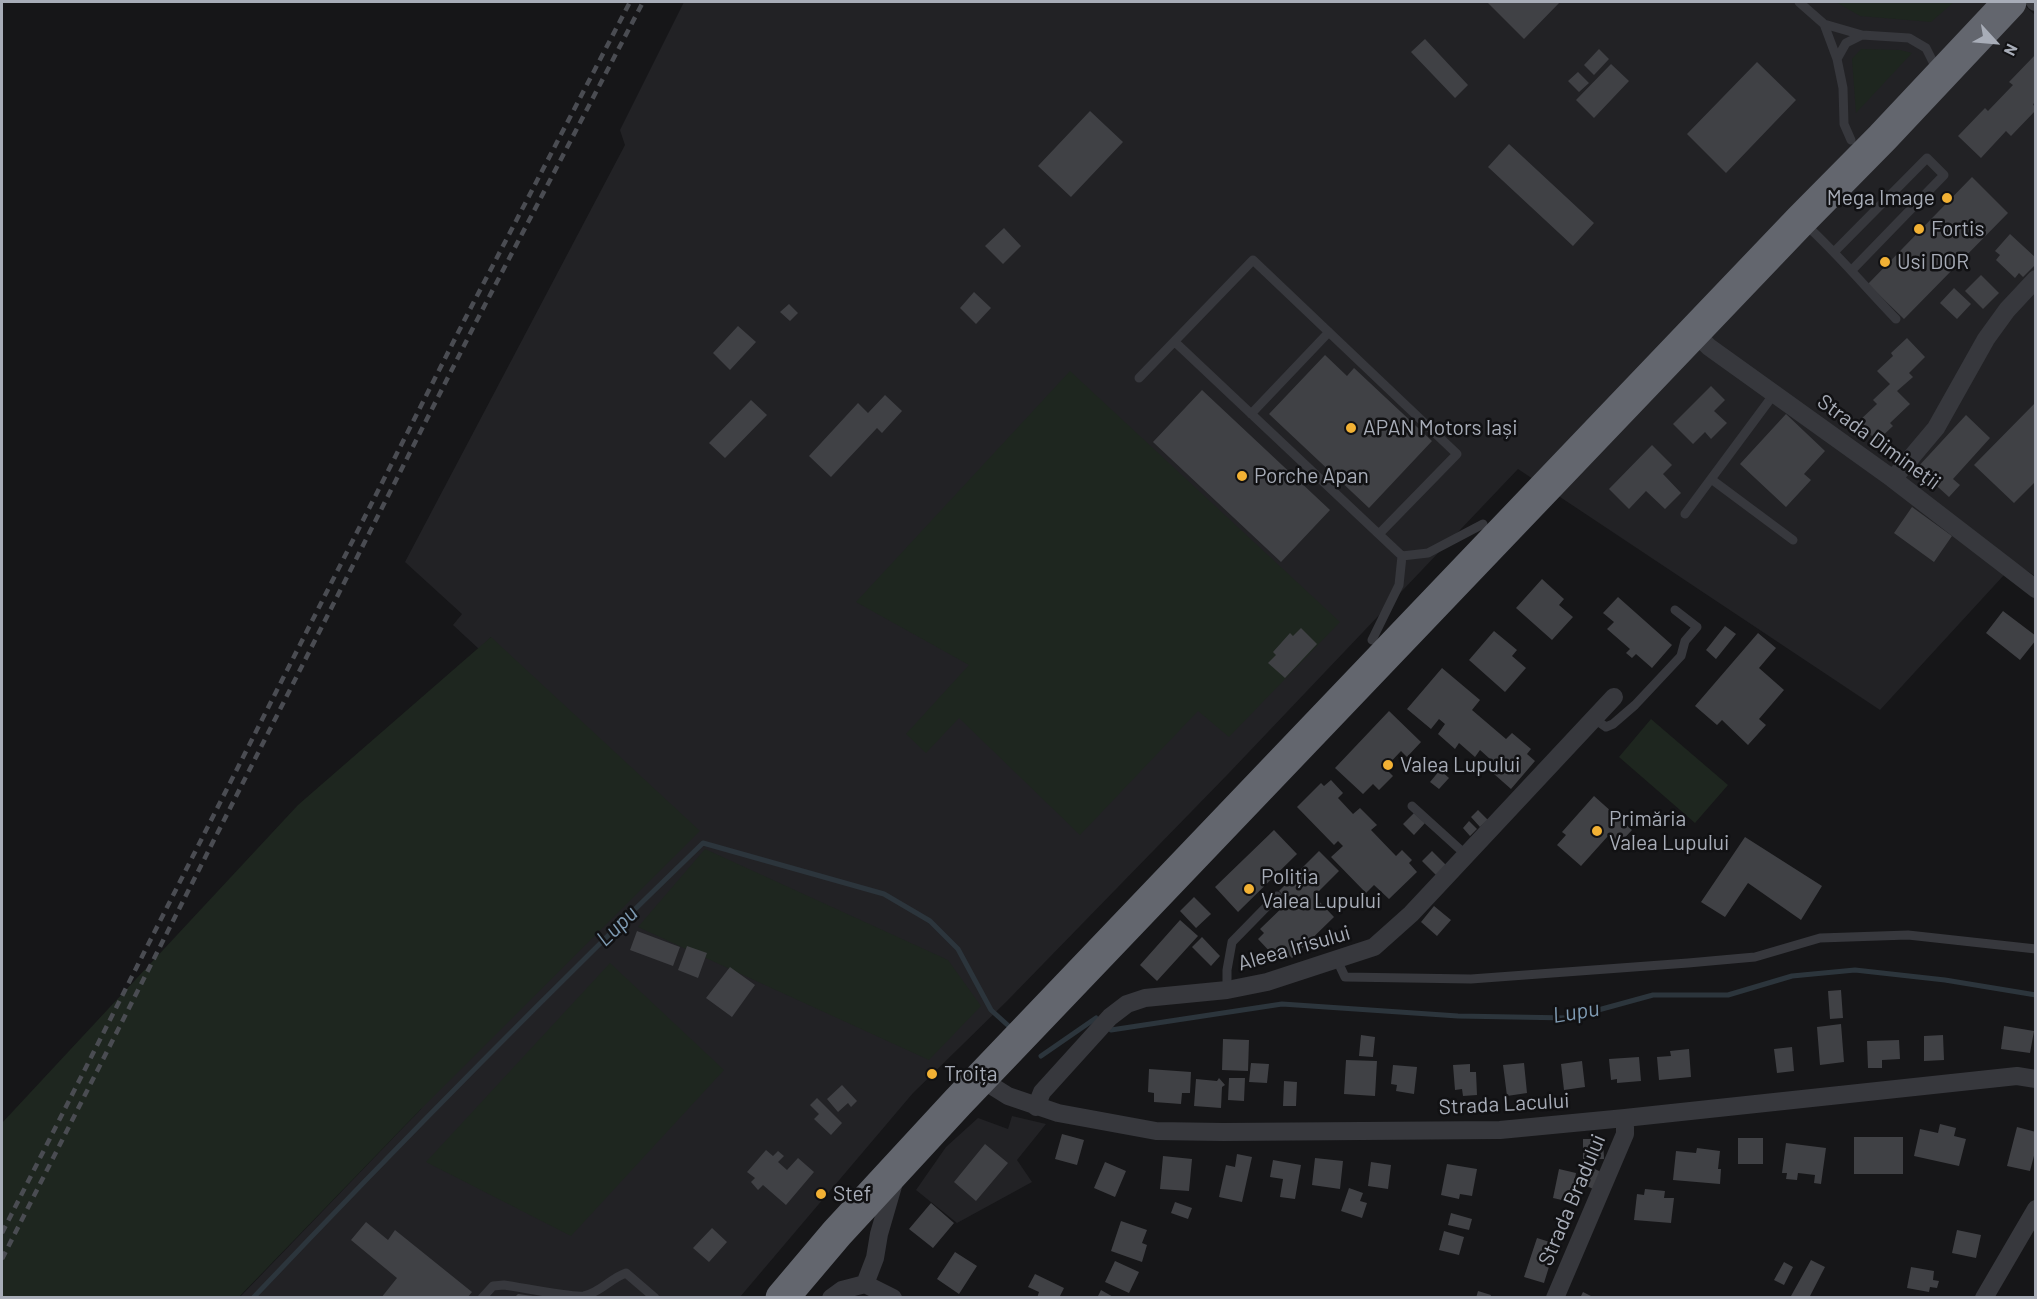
<!DOCTYPE html>
<meta charset="utf-8">
<style>
body{margin:0}
#map{position:relative;width:2037px;height:1299px;overflow:hidden;background:#161618;font-family:Barlow,sans-serif}
canvas{display:block}
.frame{position:absolute;inset:0;border:3px solid #a8adb8;pointer-events:none}
.north{position:absolute;left:1965px;top:12px;width:60px;height:60px;-webkit-text-stroke:4px #111113;paint-order:stroke;rotate:116deg;font-size:16px;font-weight:700;line-height:24px;text-align:center;color:#a8adb8}
.north::after{content:'';display:block;margin:auto;width:21px;height:27px;background:#a8adb8;clip-path:polygon(50% 0,100% 100%,50% 72%,0 100%)}
</style>
<div id="map">
<canvas width="2037" height="1299"></canvas>
<div class="frame"></div>
<div class="north">N</div>
</div>
<script>
const g = document.querySelector('canvas').getContext('2d');
g.lineJoin = 'round';
function fill(path, color) { g.fillStyle = color; g.fill(path, 'evenodd'); }
function strokePath(path, color, width, dash) { g.strokeStyle = color; g.lineWidth = width; g.lineCap = dash ? 'butt' : 'round'; g.setLineDash(dash || []); g.stroke(path); }
function label(font, color, halo, rows, align = 'center') {
  g.font = font + ' Barlow,sans-serif'; g.lineWidth = 5; g.setLineDash([]); g.textBaseline = 'middle'; g.strokeStyle = halo; g.fillStyle = color; for (const [text, x, y, turn = 0] of rows) {
    g.save(); g.translate(x, y); g.rotate((+turn || 0) * Math.PI / 180); g.textAlign = isNaN(turn) ? turn : align; if (halo) g.strokeText(text, 0, 0); g.fillText(text, 0, 0); g.restore();
  }
}
fill(new Path2D(`
 M684,2H2021L2035,15V576L2015,563L1880,710L1518,469L1228,774L1007,1001L913,1093L740,1297L239,1298L421,1109L491,637L479,649L453,625L462,614L405,562L625,145L620,130Z
 M1012,1116L1046,1124L1017,1160L1032,1182L957,1223L916,1190L946,1147L978,1118L1008,1129Z`), '#222225');
fill(new Path2D(`
 M1836,2H1954L1931,22L1860,16Z
 M1861,49L1900,50L1912,53L1856,113L1852,59Z
 M1070,371L1340,622L1229,737L1198,711L1080,835L959,718L926,753L906,734L969,665L856,602Z
 M491,637L700,831L421,1109L239,1297H2V1123L298,805Z
 M1651,719L1728,785L1695,823L1619,757Z
 M705,849L948,960L981,1006L929,1060L638,927Z
 M610,963L724,1070L571,1236L426,1162Z`), '#1e261f');
strokePath(new Path2D(`
 M1111,1030L1282,1004L1458,1016L1569,1018L1653,995H1728L1792,976L1855,970L1945,980L2036,995
 M1041,1056L1096,1018
 M253,1298C400,1143 550,991 703,843L884,894L930,921L958,949L991,1010L1012,1029`), '#2c353c', 5);
fill(new Path2D(`
 M1487,2H1560L1524,39Z
 M1425,39L1468,85L1455,98L1411,52Z
 M1599,49L1609,59L1594,75L1584,65Z
 M2036,54V102L2033,104L2036,110L2011,136L2006,131L1981,158L1958,136L1985,108L1988,111L2013,85L2009,82Z
 M1757,62L1796,100L1726,173L1687,134Z
 M1611,64L1629,81L1594,118L1576,100Z
 M1578,72L1589,83L1579,92L1568,81Z
 M1090,111L1123,142L1071,197L1038,166Z
 M1509,144L1594,223L1573,246L1488,167Z
 M1972,177L2008,213L1904,319L1868,284Z
 M1004,228L1021,246L1003,264L985,246Z
 M2010,234L2036,258V264L2023,277L2019,273L2015,278L1996,260L2000,255L1995,251Z
 M1981,275L1999,293L1983,309L1965,291Z
 M1954,288L1971,304L1957,319L1940,303Z
 M974,292L991,308L976,324L960,308Z
 M789,304L798,313L790,321L780,312Z
 M738,326L756,342L730,370L713,353Z
 M1907,338L1925,357L1909,373L1913,377L1897,391L1910,404L1890,423L1893,426L1877,441L1858,422L1877,404L1873,400L1890,384L1877,371L1893,356L1891,353Z
 M1325,355L1347,376L1354,368L1432,441L1369,508L1269,414Z
 M1711,386L1725,400L1714,411L1727,423L1711,439L1705,432L1693,444L1673,424Z
 M1202,390L1330,510L1281,562L1153,442Z
 M885,395L902,411L882,433L877,428L831,477L809,456L858,403L868,413Z
 M751,400L767,415L725,458L709,443Z
 M2036,402V481L2014,503L1974,465Z
 M1786,414L1825,451L1804,474L1811,480L1786,507L1740,464Z
 M1966,415L1990,438L1953,479L1960,485L1949,497L1917,468Z
 M1652,445L1672,465L1663,474L1681,493L1665,509L1646,491L1629,509L1609,489Z
 M1912,507L1952,536L1934,562L1894,533Z
 M1542,579L1564,599L1559,605L1573,617L1552,640L1516,608Z
 M1618,597L1672,645L1652,668L1636,654L1632,658L1626,653L1630,649L1607,629L1614,622L1603,613Z
 M2003,611L2036,636V640L2020,660L1986,633Z
 M1725,626L1736,634L1716,659L1706,650Z
 M1301,628L1317,644L1285,678L1268,663L1276,655L1273,652L1290,633L1293,636Z
 M1494,631L1517,650L1512,656L1526,668L1505,692L1469,660Z
 M1758,633L1776,648L1759,668L1784,690L1759,719L1766,725L1748,745L1722,720L1717,725L1695,706Z
 M1442,668L1480,700L1472,710L1506,739L1512,733L1531,749L1527,754L1535,761L1511,789L1494,774L1500,768L1480,750L1475,757L1459,743L1455,749L1438,734L1445,724L1439,719L1431,729L1407,709Z
 M1389,711L1421,742L1407,757L1401,751L1385,768L1393,776L1379,790L1373,784L1363,794L1335,768Z
 M1440,770L1449,778L1439,789L1430,782Z
 M1331,780L1343,793L1338,798L1353,814L1360,808L1377,825L1371,830L1396,856L1402,850L1412,860L1409,863L1417,872L1389,899L1374,885L1366,893L1331,857L1343,846L1338,841L1334,845L1297,807L1321,783L1324,786Z
 M1594,796L1632,830L1618,845L1608,836L1581,866L1557,845L1566,835L1562,832Z
 M1478,810L1488,820L1480,827L1471,817Z
 M1414,813L1425,823L1414,835L1403,824Z
 M1469,821L1477,829L1470,836L1463,828Z
 M1274,830L1297,854L1238,912L1215,887Z
 M1745,837L1822,886L1801,920L1748,883L1725,917L1701,902Z
 M1319,851L1339,871L1314,896L1334,917L1292,958L1281,947L1273,955L1258,939L1264,933L1260,929L1289,901L1279,891Z
 M1432,851L1446,865L1436,875L1422,861Z
 M1194,897L1211,914L1196,928L1180,911Z
 M1434,906L1451,920L1437,936L1421,922Z
 M1180,920L1198,936L1157,981L1140,965Z
 M637,931L680,947L673,966L630,950Z
 M1202,937L1220,956L1211,966L1192,947Z
 M687,946L707,953L698,978L678,970Z
 M730,967L755,985L732,1017L706,998Z
 M1841,990L1843,1018L1830,1019L1828,991Z
 M1841,1024L1844,1062L1820,1065L1817,1027Z
 M2004,1026L2034,1031L2030,1053L2001,1049Z
 M1361,1035L1375,1037L1373,1057L1359,1056Z
 M1943,1035L1944,1060L1924,1061V1036Z
 M1223,1039L1249,1040L1248,1071L1222,1070Z
 M1899,1040L1900,1059L1882,1060V1068H1868L1867,1041Z
 M1792,1047L1794,1071L1777,1073L1774,1049Z
 M1689,1049L1691,1077L1659,1080L1657,1057L1671,1056L1670,1051Z
 M1639,1057L1641,1081L1617,1083V1079L1611,1080L1609,1059Z
 M1346,1060L1377,1061L1375,1096L1344,1094Z
 M1582,1061L1585,1087L1564,1090L1561,1064Z
 M1251,1063L1269,1064L1267,1083L1249,1082Z
 M1524,1063L1527,1093L1507,1096L1503,1065Z
 M1470,1064V1072H1476L1477,1095L1463,1096L1462,1089L1455,1090L1453,1065Z
 M1393,1065L1417,1067L1414,1094L1396,1091L1397,1085L1391,1084Z
 M1149,1069L1191,1072L1190,1093H1182L1181,1104L1154,1102V1093L1148,1092Z
 M1219,1078L1225,1085L1222,1087L1221,1108L1194,1106L1196,1079L1217,1081Z
 M1229,1078H1245L1244,1101L1228,1100Z
 M1284,1081L1297,1082L1296,1106H1283Z
 M842,1085L857,1101L851,1107L848,1103L838,1112L827,1099Z
 M817,1098L842,1123L831,1135L814,1119L819,1114L810,1105Z
 M1940,1124L1956,1128L1954,1136L1966,1139L1959,1166L1914,1156L1920,1129L1938,1133Z
 M2017,1127L2036,1132V1148L2030,1171L2007,1166Z
 M1062,1134L1084,1140L1077,1165L1055,1159Z
 M1854,1137H1903V1174H1854Z
 M1738,1138H1763V1164H1738Z
 M1583,1139H1603L1604,1159H1583Z
 M1786,1143L1826,1148L1821,1184L1814,1183L1815,1175L1798,1173L1797,1180L1786,1179L1787,1173H1782Z
 M985,1144L1008,1163L976,1201L954,1182Z
 M1697,1148L1720,1151L1718,1169H1721L1720,1184L1673,1180L1676,1151L1696,1153Z
 M766,1150L773,1156L778,1151L784,1156L778,1162L787,1170L798,1158L814,1172L786,1205L763,1185L758,1190L751,1182L755,1178L747,1172Z
 M1237,1154L1252,1157L1242,1202L1219,1197L1226,1165L1235,1167Z
 M1163,1156L1192,1159L1189,1191L1160,1189Z
 M1315,1158L1343,1161L1340,1189L1312,1185Z
 M1273,1160L1301,1165L1295,1199L1280,1197L1283,1179L1270,1177Z
 M1105,1162L1126,1171L1115,1197L1094,1188Z
 M1371,1162L1391,1165L1388,1189L1368,1186Z
 M1447,1164L1477,1169L1472,1196L1460,1194L1459,1199L1441,1195Z
 M1593,1168L1601,1172L1593,1189L1585,1185Z
 M1559,1169L1576,1173L1571,1202L1553,1198Z
 M1349,1188L1363,1193L1360,1201L1367,1203L1362,1218L1341,1211Z
 M1645,1189L1665,1191L1664,1198H1674L1671,1223L1634,1220L1637,1194L1644,1195Z
 M1175,1202L1192,1208L1188,1219L1171,1213Z
 M931,1203L954,1223L933,1248L909,1229Z
 M1451,1213L1472,1219L1469,1230L1448,1225Z
 M1121,1221L1147,1230L1142,1243L1147,1245L1142,1262L1111,1251Z
 M366,1222L388,1240L395,1230L472,1292L467,1298H381L397,1278L351,1240Z
 M712,1228L727,1242L709,1262L693,1248Z
 M1957,1230L1981,1235L1976,1258L1952,1253Z
 M1444,1231L1464,1237L1459,1255L1439,1250Z
 M1537,1238L1556,1244L1544,1283L1524,1277Z
 M955,1252L977,1266L959,1294L937,1279Z
 M1811,1260L1825,1267L1809,1298H1793L1791,1296Z
 M1115,1261L1139,1272L1129,1293L1105,1282Z
 M1784,1262L1793,1267L1784,1285L1774,1280Z
 M1911,1267L1934,1271L1933,1280L1939,1281L1937,1288L1930,1287L1929,1292L1907,1288Z
 M1035,1274L1064,1288L1059,1298H1037L1039,1292L1028,1287Z
 M1101,1290L1115,1298H1097Z
 M1478,1291L1491,1295L1490,1298H1476Z
 M1583,1292L1595,1298H1580Z
 M518,1294L533,1296V1298H514Z`), '#404145');
strokePath(new Path2D(`
 M1799,2L1824,24L1837,59
 M1824,24L1862,35
 M1851,140L1844,124L1843,88L1837,59L1846,43L1862,35L1909,38L1926,48L1936,68L1935,70
 M1805,224C1838,254 1865,287 1896,319
 M1834,252L1927,158L1944,175L1852,270
 M1175,342L1402,556
 M1139,378L1253,260L1457,454L1379,534
 M1251,414L1329,332
 M1711,479L1793,540
 M1685,514L1774,394
 M1372,640L1399,585L1402,556L1428,553L1483,524
 M1593,718L1606,727L1613,724L1635,705L1681,656L1685,641L1697,627L1675,610
 M1412,806L1465,854
 M1337,960L1345,977L1471,979L1688,963L1755,957L1820,938L1908,935L2036,949
 M1227,990V970L1232,942L1277,896
 M482,1298L493,1286L504,1285C520,1287 572,1298 584,1296C601,1292 611,1278 626,1273L655,1298`), '#37383d', 9);
strokePath(new Path2D(`
 M2035,2H2036
 M1695,333L1709,347L1893,479L2036,589
 M1893,479L1936,428L1986,339L2007,310L2036,279
 M981,1079L1008,1096L1058,1113L1156,1131L1223,1132L1500,1130L1625,1118L2017,1076L2036,1079
 M1036,1107L1042,1092L1110,1017L1127,1004L1145,998L1227,990L1267,982L1374,947L1411,914L1614,697
 M865,1284L875,1258L879,1234L895,1179
 M831,1298L842,1290L865,1284L893,1298
 M1555,1298L1625,1134V1118
 M1984,1298L2036,1209`), '#37383d', 18);
strokePath(new Path2D(`
 M782,1298L837,1233L958,1102L1801,220L1882,138L2010,2`), '#63666e', 33);
strokePath(new Path2D(`
 M2,1233L466,317L630,2
 M2,1259L476,322L643,2`), '#4a4c52', 4.5, [8, 6]);
for (const [x, y, r, color] of [
 [1947,198,6,"#f2b134"],
 [1919,229,6,"#f2b134"],
 [1885,262,6,"#f2b134"],
 [1351,428,6,"#f2b134"],
 [1242,476,6,"#f2b134"],
 [1388,765,6,"#f2b134"],
 [1597,831,6,"#f2b134"],
 [1249,889,6,"#f2b134"],
 [932,1074,6,"#f2b134"],
 [821,1194,6,"#f2b134"]
]) { const dot = new Path2D(); dot.arc(x, y, r, 0, 2 * Math.PI); g.fillStyle = color; g.fill(dot); strokePath(dot, '#111113', 2); }
label('21px', '#a8adb8', '#111113', [
 ["Mega Image",1935,198,"right"],
 ["Fortis",1931,229],
 ["Usi DOR",1897,262],
 ["APAN Motors Iași",1363,428],
 ["Porche Apan",1254,476],
 ["Valea Lupului",1400,765],
 ["Primăria",1609,819],
 ["Valea Lupului",1609,843],
 ["Poliția",1261,877],
 ["Valea Lupului",1261,901],
 ["Troița",944,1074],
 ["Stef",833,1194]
], 'left');
label('21px', '#a8adb8', '#111113', [
 ["Strada Dimineții",1879,442,36],
 ["Aleea Irisului",1294,948,-16],
 ["Strada Lacului",1504,1104,-3],
 ["Strada Bradului",1572,1200,-67]
]);
label('italic 22px', '#7f9bb3', '#111113', [
 ["Lupu",617,926,-44],
 ["Lupu",1576,1012,-9]
]);
</script>
